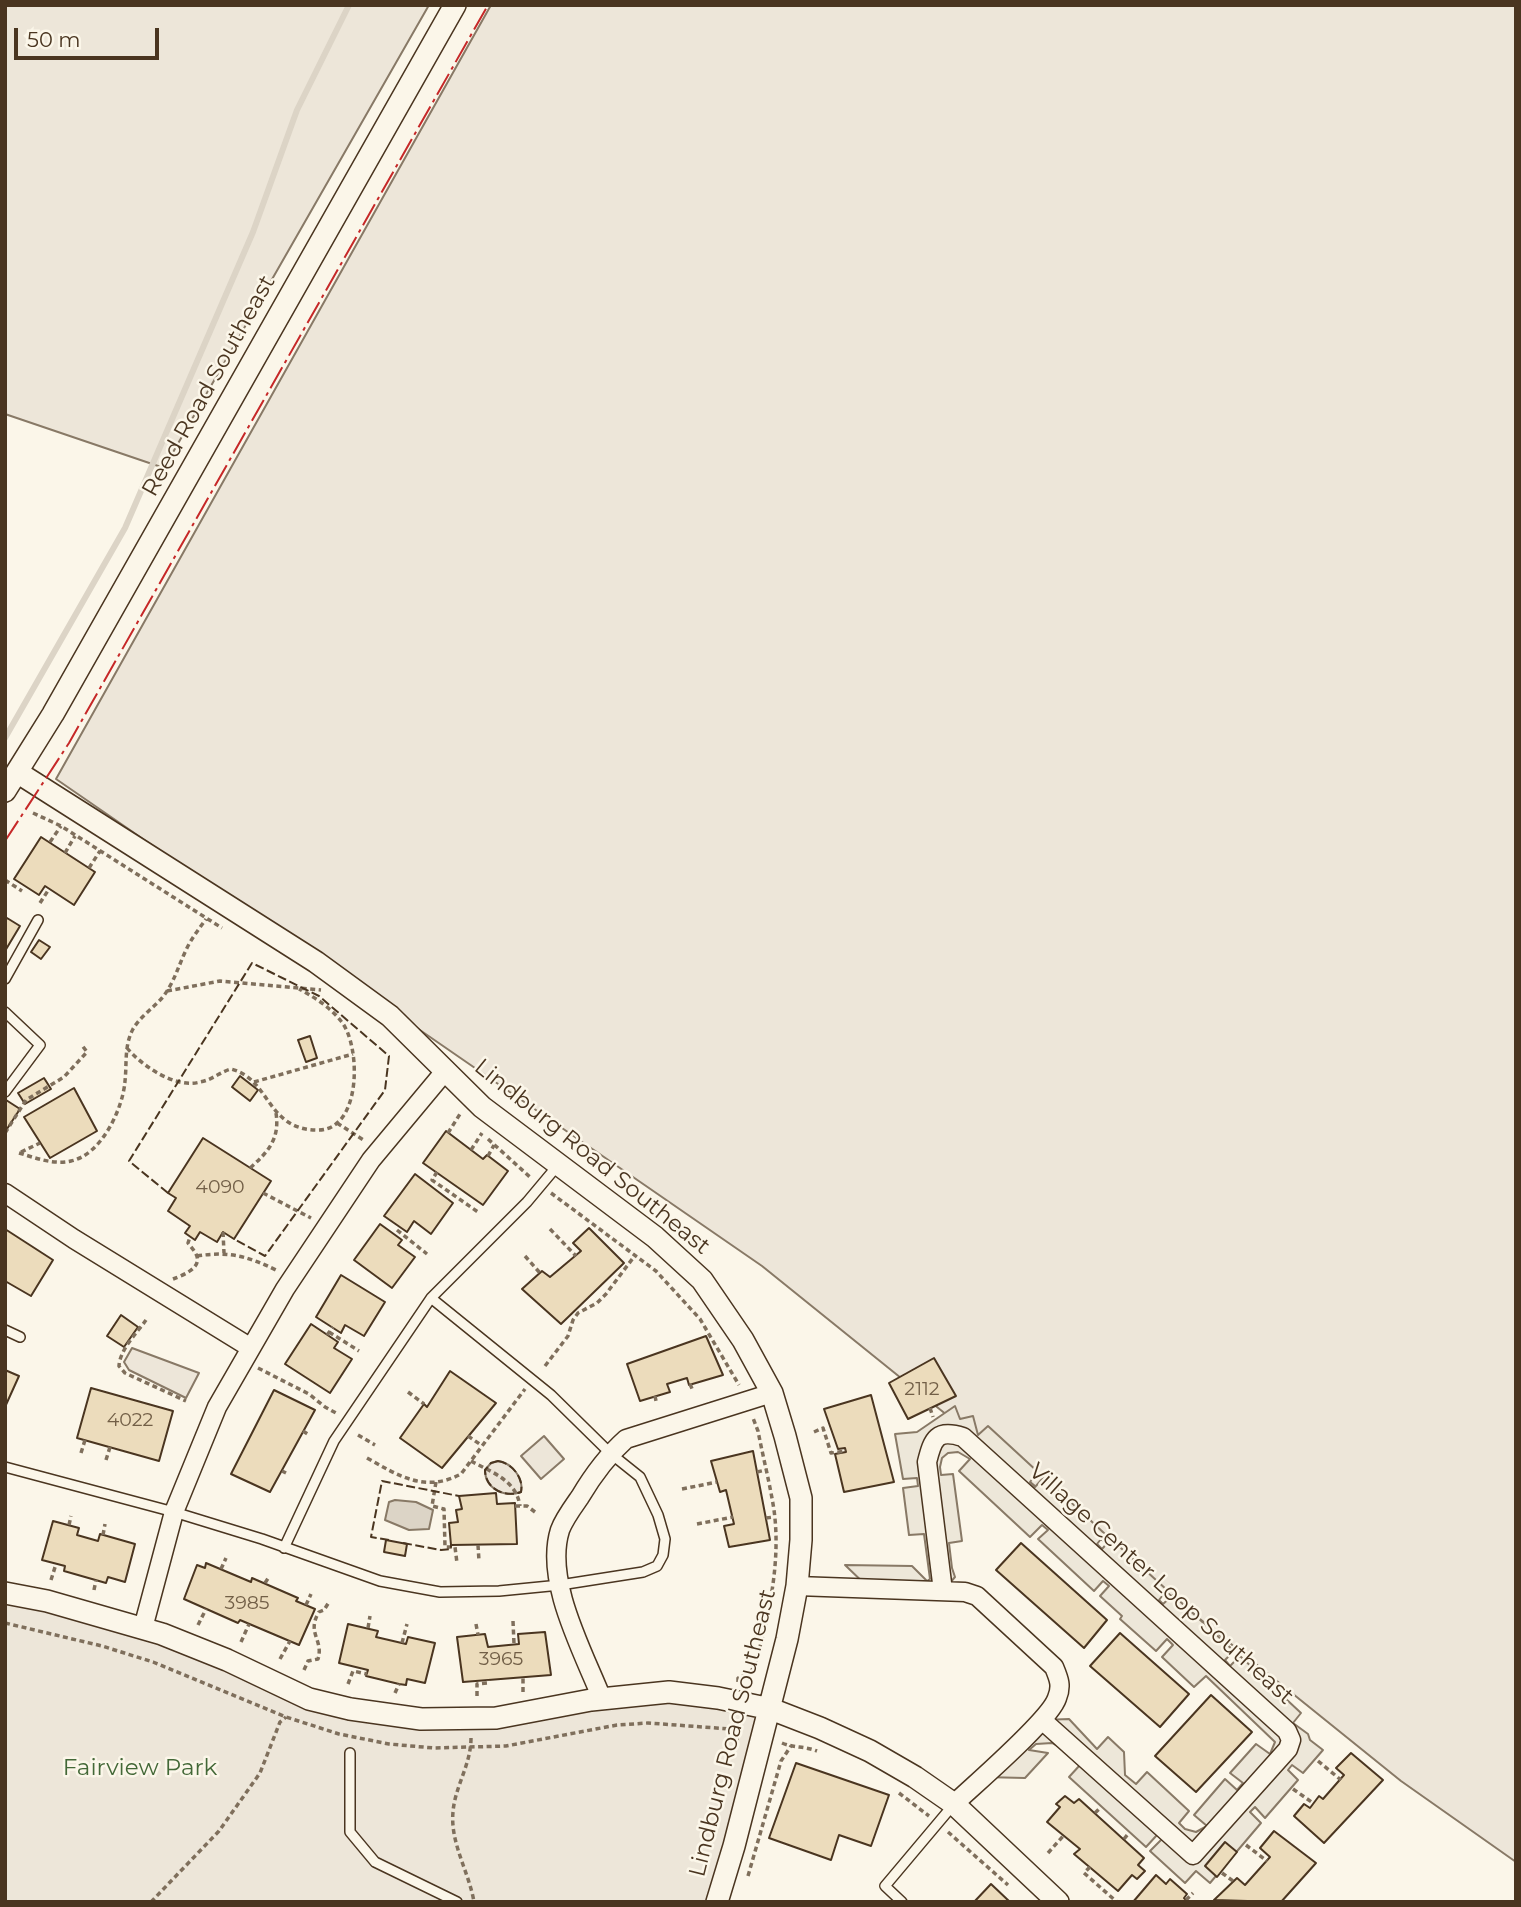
<!DOCTYPE html>
<style>
body{margin:0}
#map{position:relative;width:1521px;height:1907px;overflow:hidden;background:#fbf6e9;font-family:Montserrat,sans-serif}
canvas{display:block}
.frame{position:absolute;inset:0;border:7px solid #4a3520;pointer-events:none}
.scale{position:absolute;left:14px;top:28px;width:145px;height:32px;box-sizing:border-box;border:4px solid #4a3520;border-top:0;padding-left:9px;font-size:21px;line-height:24px;white-space:nowrap;color:#4a3520;-webkit-text-stroke:5px #fbf6e9;paint-order:stroke}
</style>
<div id="map">
<canvas width="1521" height="1907"></canvas>
<div class="frame"></div>
<div class="scale">50 m</div>
</div>
<script>
const g = document.querySelector('canvas').getContext('2d');
g.lineJoin = 'round';
function fill(path, color) { g.fillStyle = color; g.fill(path, 'evenodd'); }
function strokePath(path, color, width, dash) { g.strokeStyle = color; g.lineWidth = width; g.lineCap = dash ? 'butt' : 'round'; g.setLineDash(dash || []); g.stroke(path); }
function label(font, color, halo, rows, align = 'center') {
  g.font = font + ' Montserrat,sans-serif'; g.lineWidth = 5; g.setLineDash([]); g.textBaseline = 'middle'; g.strokeStyle = halo; g.fillStyle = color; for (const [text, x, y, turn = 0] of rows) {
    g.save(); g.translate(x, y); g.rotate((+turn || 0) * Math.PI / 180); g.textAlign = isNaN(turn) ? turn : align; if (halo) g.strokeText(text, 0, 0); g.fillText(text, 0, 0); g.restore();
  }
}
const green = new Path2D(`
 M5,5H429L164,468L5,414Z
 M491,5H1516V1862L1401,1781L762,1266L56,779Z
 M132,1348L199,1373L186,1398L129,1370L124,1362Z
 M544,1436L564,1459L541,1479L521,1456Z
 M498,1461C512,1463 524,1478 521,1492C505,1498 485,1489 485,1470L491,1463Z
 M5,1593L277,1683L421,1719L669,1692L771,1709L717,1902H5Z`);
fill(green, '#ede6d9');
strokePath(green, '#887966', 2);
const parking = new Path2D(`
 M955,1406L960,1419L973,1416L978,1435L988,1426L1038,1472L1030,1482L1035,1487L1044,1477L1105,1534L1097,1544L1102,1549L1111,1539L1167,1590L1159,1600L1163,1604L1173,1595L1234,1651L1225,1660L1230,1666L1240,1656L1301,1713L1293,1723L1308,1734L1310,1740L1323,1750L1303,1773L1292,1765L1288,1770L1298,1780L1265,1818L1255,1807L1250,1812L1261,1823L1210,1883L1196,1871L1185,1883L1150,1851L1162,1839L1157,1835L1146,1847L1069,1777L1080,1765L1061,1748L1052,1743L1036,1744L1029,1750L1048,1753L1025,1778L983,1777L1042,1720L1069,1719L1097,1749L1108,1737L1124,1752L1125,1775L1136,1784L1147,1772L1189,1811L1179,1823L1185,1829L1196,1832L1207,1826L1194,1815L1225,1779L1237,1790L1243,1783L1230,1773L1256,1744L1270,1754L1275,1742L1206,1676L1194,1687L1162,1657L1173,1645L1167,1639L1156,1651L1120,1619L1122,1616L1100,1596L1109,1586L1103,1581L1094,1591L1038,1539L1048,1530L1042,1525L1030,1537L959,1471L970,1459L958,1452L948,1453L942,1458L940,1467L941,1475L953,1474L962,1541L949,1543L952,1568L955,1577L943,1591L870,1589L845,1565L912,1566L927,1581L930,1579L924,1534L909,1535L903,1488L918,1486L917,1478L903,1479L895,1434L917,1432Z`);
fill(parking, '#ede7d9');
strokePath(parking, '#887966', 2);
const water = new Path2D(`
 M395,1500L416,1502L433,1510L429,1529L409,1530L385,1520L389,1502Z`);
fill(water, '#dcd4c6');
strokePath(water, '#887966', 2);
strokePath(new Path2D(`
 M5,738L125,528L253,232L297,110L349,5`), '#dcd4c6', 6);
const building = new Path2D(`
 M41,837L95,872L74,905L45,886L39,895L14,879Z
 M7,918L20,926L5,951V921Z
 M39,940L50,947L41,959L31,952Z
 M310,1036L317,1058L306,1062L298,1040Z
 M240,1076L258,1090L250,1101L232,1087Z
 M44,1078L51,1089L25,1104L18,1093Z
 M74,1088L97,1131L50,1158L24,1117Z
 M6,1100L20,1109L5,1132V1102Z
 M446,1131L483,1159L487,1155L508,1171L483,1205L423,1163Z
 M203,1138L271,1181L234,1239L223,1232L217,1242L200,1232L195,1240L185,1233L190,1226L168,1211L176,1198L168,1193Z
 M415,1174L453,1203L431,1234L414,1221L407,1232L384,1216Z
 M380,1224L402,1240L398,1245L415,1257L392,1288L354,1260Z
 M589,1228L624,1263L561,1324L522,1289L542,1271L550,1277L581,1251L573,1243Z
 M5,1229L53,1260L31,1296L5,1281Z
 M341,1275L385,1302L364,1336L345,1325L341,1333L316,1317Z
 M121,1315L138,1327L124,1347L107,1336Z
 M311,1324L338,1342L334,1348L352,1359L330,1393L285,1364Z
 M706,1336L723,1375L689,1385L687,1378L667,1384L670,1392L640,1401L627,1364Z
 M934,1358L956,1396L908,1419L889,1383Z
 M5,1370L19,1376L5,1407Z
 M450,1371L496,1403L442,1468L400,1438L424,1404L427,1407Z
 M91,1388L173,1411L159,1461L77,1438Z
 M274,1390L315,1410L270,1492L231,1474Z
 M871,1395L894,1482L844,1492L835,1454L846,1452L845,1448L838,1449L824,1409Z
 M753,1451L770,1540L729,1547L724,1526L734,1524L726,1490L720,1492L711,1461Z
 M496,1493L497,1504L515,1503L517,1544L451,1545L449,1523L458,1522L456,1510L462,1509L459,1496Z
 M53,1521L79,1528L77,1535L98,1541L100,1534L135,1544L125,1582L108,1577L106,1583L64,1571L65,1566L42,1560Z
 M386,1540L407,1544L405,1556L384,1552Z
 M1021,1543L1107,1620L1084,1648L996,1570Z
 M206,1563L251,1582L252,1578L298,1598L296,1601L315,1609L299,1645L240,1620L238,1623L184,1599L197,1565L205,1568Z
 M348,1624L378,1631L376,1637L406,1644L408,1637L435,1643L425,1683L407,1679L406,1685L399,1684L366,1676L368,1670L339,1663Z
 M545,1632L551,1675L463,1682L457,1637L485,1634L488,1647L519,1644L518,1634Z
 M1120,1633L1189,1694L1160,1727L1090,1666Z
 M1211,1695L1252,1732L1196,1792L1155,1756Z
 M1351,1753L1383,1780L1324,1843L1294,1816L1304,1804L1310,1808L1319,1796L1323,1799L1344,1775L1336,1768Z
 M796,1763L889,1795L871,1846L839,1835L831,1860L769,1838Z
 M1065,1796L1074,1803L1079,1799L1144,1858L1138,1865L1145,1871L1137,1879L1132,1875L1118,1891L1074,1854L1080,1849L1047,1822L1060,1807L1056,1804Z
 M1274,1831L1316,1863L1281,1902L1214,1900L1237,1878L1245,1885L1270,1857L1260,1848Z
 M1225,1842L1237,1852L1217,1877L1205,1866Z
 M1156,1875L1166,1884L1170,1879L1187,1894L1184,1898L1188,1902H1133Z
 M991,1884L1010,1902H974Z`);
fill(building, '#ecdcbc');
strokePath(building, '#4a3520', 2);
const service = new Path2D(`
 M5,979L38,920
 M5,1012L40,1045L5,1092
 M5,1330L20,1337
 M5,1467L174,1512L262,1539L380,1581L440,1592L499,1591L560,1585L643,1572L657,1566L663,1555L665,1539L658,1515L640,1477L610,1453L551,1395L431,1298
 M284,1548L334,1441L431,1298L527,1202L558,1165
 M350,1753V1832L375,1862L457,1902
 M902,1902L885,1886L954,1804`);
const minor = new Path2D(`
 M5,1193L74,1239L251,1348
 M797,1586L965,1592L977,1596L1054,1667C1059,1679 1062,1686 1057,1698C1050,1720 975,1784 954,1804
 M943,1591L927,1462C933,1438 937,1429 963,1437L1287,1731L1291,1740L1288,1749L1193,1855L1042,1720
 M143,1628L174,1512L217,1407L285,1289L371,1160L446,1070
 M602,1699C583,1651 544,1581 560,1530C564,1519 573,1507 580,1497C593,1475 607,1456 626,1439L772,1393`);
const tertiary = new Path2D(`
 M17,772L316,962L390,1016L482,1107L655,1237L702,1280L743,1340L772,1393L785,1436L801,1498V1540L797,1586L787,1639L734,1846L717,1902
 M5,791L53,714L455,5
 M5,1593L47,1601L162,1634L227,1660L309,1699L350,1709L421,1719L496,1718L591,1700L669,1692L718,1698L771,1709L820,1728L870,1751L915,1777L954,1804L1058,1902`);
strokePath(service, '#4a3520', 12);
strokePath(minor, '#4a3520', 21);
strokePath(tertiary, '#4a3520', 24);
strokePath(new Path2D(`
 M33,813L61,826L222,928
 M50,842L61,826
 M65,853L75,836
 M89,868L100,851
 M5,880L22,891
 M40,903L49,889
 M167,991L220,981L321,990
 M127,1048C142,1066 176,1089 200,1082C212,1080 220,1072 231,1069C271,1079 266,1131 319,1130C362,1129 361,1045 341,1021C330,1007 314,997 299,989
 M254,1082L353,1054
 M337,1123L365,1141
 M5,1133L26,1100L64,1077L87,1052L81,1044
 M448,1133L460,1114
 M488,1139L531,1178
 M471,1150L482,1133
 M21,1152L40,1143
 M19,1153C36,1158 53,1165 71,1161C101,1155 123,1109 125,1081C127,1063 124,1046 133,1029C140,1017 153,1008 162,998C174,983 178,967 186,950C191,939 199,929 206,919
 M488,1156L494,1145
 M250,1168C268,1152 280,1139 276,1113
 M437,1172L432,1180L478,1212
 M263,1193L311,1218
 M551,1193L656,1271L700,1319L739,1385
 M550,1229L576,1256
 M397,1230L427,1254
 M223,1232L224,1253
 M197,1256C229,1251 247,1256 276,1270
 M525,1256L540,1273
 M173,1279C183,1275 203,1268 196,1254C194,1250 191,1247 188,1243L190,1237
 M146,1320C137,1333 120,1349 119,1366L125,1373L186,1401
 M329,1332L359,1351
 M327,1335L333,1327
 M545,1366L568,1336L573,1320L578,1313L597,1303L606,1294L636,1254
 M258,1368L309,1394L325,1407L336,1413
 M690,1384L693,1391
 M408,1392L424,1404
 M655,1396L656,1401
 M930,1408L933,1417
 M303,1431L309,1435
 M814,1432L823,1428L831,1453L846,1451
 M358,1435L375,1445
 M468,1436L481,1445
 M81,1453L85,1440
 M367,1458C399,1476 425,1493 461,1474L525,1389
 M106,1460L110,1447
 M471,1461C493,1473 516,1480 520,1506
 M282,1471L286,1473
 M757,1472L766,1470
 M436,1482L432,1506L444,1509L445,1547H455L457,1563
 M682,1489L717,1482
 M515,1506H527L535,1512
 M766,1518L774,1517
 M697,1524L733,1517
 M69,1525L71,1516
 M103,1535L105,1524
 M478,1545L479,1561
 M221,1569L226,1558
 M51,1580L56,1564
 M265,1583L269,1577
 M94,1590L96,1580
 M306,1605L311,1594
 M513,1621L514,1644
 M5,1623L102,1646L153,1662L286,1717L339,1734L389,1744L434,1748L506,1746L617,1725L648,1723L730,1729L736,1735L738,1743
 M476,1624L478,1635
 M198,1625L206,1609
 M368,1628L370,1616
 M241,1642L249,1624
 M402,1643L407,1624
 M280,1659L290,1641
 M304,1670L308,1661L318,1659C324,1640 306,1633 319,1612L324,1610L329,1602
 M738,1682V1678L750,1673L755,1665C769,1615 781,1562 774,1510C770,1484 763,1457 758,1431L753,1418
 M348,1684L353,1671L367,1674
 M523,1692V1677
 M395,1693L399,1684
 M477,1696V1684L488,1683V1680
 M471,1738C471,1765 455,1786 453,1812C450,1843 469,1872 474,1902
 M782,1743C794,1748 804,1746 817,1751
 M1318,1761L1341,1780
 M1293,1789L1313,1803
 M899,1793L929,1816
 M1095,1813L1100,1808
 M948,1832L1008,1885
 M1124,1839L1128,1834
 M1246,1845L1267,1861
 M1048,1853L1064,1835
 M1090,1867L1084,1873L1117,1902
 M1222,1873L1233,1881
 M748,1876L781,1761L791,1746
 M1186,1900L1193,1893
 M151,1902L219,1831L260,1773L280,1722L286,1717`), '#7f6f5c', 3.5, [5, 3.5]);
strokePath(service, '#fbf6e9', 9);
strokePath(minor, '#fbf6e9', 18);
strokePath(tertiary, '#fbf6e9', 21);
strokePath(new Path2D(`
 M168,1193L129,1161L252,963L319,996L389,1056L385,1090L265,1256L234,1239
 M498,1461C512,1463 524,1478 521,1492C505,1498 485,1489 485,1470L491,1463Z
 M389,1540L371,1537L382,1481L459,1496
 M403,1543L441,1550L451,1549V1545`), '#4a3520', 2, [9, 3.5]);
strokePath(new Path2D(`
 M5,841L69,743L488,5`), '#c62828', 2, [24, 5, 3.5, 5]);
label('19px', '#725f47', null, [
 ["4090",220,1187],
 ["2112",922,1389],
 ["4022",130,1420],
 ["3985",247,1603],
 ["3965",501,1659]
]);
label('23px', '#4a3520', '#fbf6e9', [
 ["Reed Road Southeast",209,386,-61],
 ["Lindburg Road Southeast",592,1157,39],
 ["Village Center Loop Southeast",1161,1584,42],
 ["Lindburg Road Southeast",733,1733,-76]
]);
label('23px', '#436837', '#fbf6e9', [
 ["Fairview Park",140,1768]
]);
</script>
